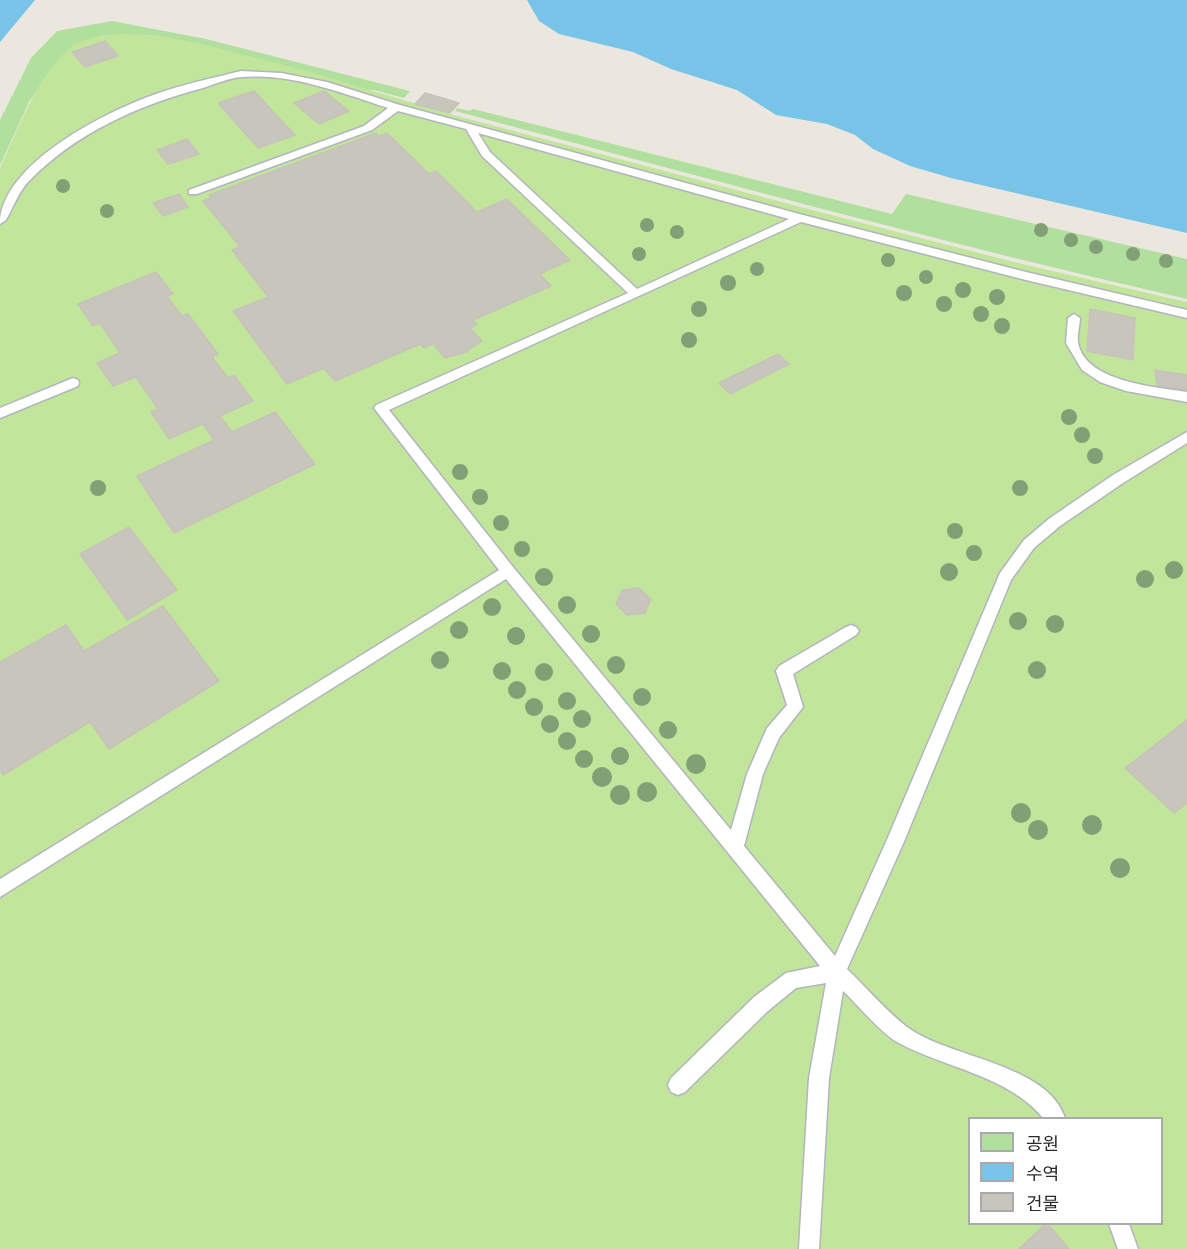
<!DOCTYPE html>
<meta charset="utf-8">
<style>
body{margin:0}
#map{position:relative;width:1187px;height:1249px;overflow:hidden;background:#ece7de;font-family:Manrope,"Noto Sans KR",sans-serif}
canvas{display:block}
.legend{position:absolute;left:968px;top:1117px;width:195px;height:108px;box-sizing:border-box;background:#fff;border:2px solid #aaa;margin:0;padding:8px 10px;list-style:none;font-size:18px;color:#2b2b2b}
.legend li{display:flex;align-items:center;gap:12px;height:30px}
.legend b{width:30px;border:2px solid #aaa}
</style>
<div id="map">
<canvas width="1187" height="1249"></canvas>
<ul class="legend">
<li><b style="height:16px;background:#b0df9e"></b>공원</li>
<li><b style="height:16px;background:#78c3e8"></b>수역</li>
<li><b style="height:16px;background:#c8c5bd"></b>건물</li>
</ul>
</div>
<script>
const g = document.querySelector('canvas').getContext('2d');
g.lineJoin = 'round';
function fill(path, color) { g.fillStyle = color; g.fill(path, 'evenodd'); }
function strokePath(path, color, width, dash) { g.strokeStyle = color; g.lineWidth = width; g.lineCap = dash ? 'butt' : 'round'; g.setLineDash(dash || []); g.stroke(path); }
fill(new Path2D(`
 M112,21L206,39L410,91L404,98L374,90L46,77L29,102L0,165V120L31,58L57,31Z
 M457,108L470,111L473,109L892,214L906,194L1187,259V299C942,243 699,176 455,111Z`), '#b0df9e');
fill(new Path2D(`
 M119,34L155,35L202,44L307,71L450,114L812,210L1022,264L1187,302V1249H0V168C16,133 41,67 74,45C88,37 104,35 119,34ZM970,1118H1162V1224H970Z`), '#c1e69b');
fill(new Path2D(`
 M0,0H35L0,42Z
 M527,0H1187V233L951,178L910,166L873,149L855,135L827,124L776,115L737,90L671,69L633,52L559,34L539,21Z`), '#78c3e8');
const building = new Path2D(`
 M105,41L118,56L85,67L72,52Z
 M254,91L295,135L258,148L218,103Z
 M324,91L349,111L319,124L294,103Z
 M425,93L459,103L450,113L415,104Z
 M376,133L379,136L387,133L429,174L436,171L477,212L507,199L570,260L540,274L551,286L473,320L477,324L470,328L482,341L466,352L445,358L433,344L424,348L420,344L335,381L324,368L287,384L233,311L268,297L232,250L240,247L203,201L211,198L209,195Z
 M187,139L199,154L168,164L157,150Z
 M179,194L188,207L163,216L153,203Z
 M156,272L173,294L167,296L182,316L188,314L218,354L212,357L228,378L234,375L253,401L169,439L151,412L158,409L136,377L113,386L97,363L120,353L100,323L93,326L78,304Z
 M1090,309L1135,318L1133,360L1087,351Z
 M778,354L789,364L730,394L719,383Z
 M1155,370L1187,375V390L1157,386Z
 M275,412L315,464L174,533L137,476L214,440L203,424L220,416L232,432Z
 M129,527L177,590L127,620L80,554Z
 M639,588L651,599L645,613L627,615L616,604L622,590Z
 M163,606L219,681L109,749L90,722L3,775L0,769V662L66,625L84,651Z
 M1187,720V803L1174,813L1125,768Z
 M1045,1224H1048L1069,1249H1019Z`);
fill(building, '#c8c5bd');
strokePath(building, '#c8c3b8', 1.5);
const lane = new Path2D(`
 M241,71L281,73L327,82L400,105L803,215L1026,272L1187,310V318L1026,280L801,222L389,410L513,567L731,830L747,774L767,728L787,705L776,671L779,666L846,627L851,625L856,627L859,631L856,635L793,674L803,707L779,738L763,774L744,846L835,956L886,842L1000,573L1024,540L1050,518L1113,475L1187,432V443L1123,483L1060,526L1034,548L1011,580L903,844L847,969C867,988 885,1010 907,1027C948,1058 1047,1063 1065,1118H1043C1008,1075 944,1068 897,1042C881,1033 857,1004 843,991L829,1078L819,1249H799L809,1078L826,983L796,988L768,1011L685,1092L678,1095L671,1092L668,1085L671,1078L754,997L786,973L820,966L506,579L0,897V879L499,570L374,408L376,405L628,293L482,156L466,129L398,111L372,130L197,194H189V190L364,126L388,108C342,93 292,73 242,77C229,78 215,84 203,88C138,105 76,133 29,181C19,191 13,208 6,220L0,224C0,164 107,111 156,94C183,84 213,78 241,71ZM478,133L789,219L637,289L490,152Z
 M1074,314L1080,318C1080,325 1077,334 1078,342C1084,382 1156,387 1187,392V402L1126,391L1100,382L1082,370L1066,343L1068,318Z
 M73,378L78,380L79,383L78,386L0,418V408Z
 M1109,1224H1129L1138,1249H1118Z`);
strokePath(lane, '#b2b4be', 3);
fill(lane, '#fff');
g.fillStyle = '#81a075';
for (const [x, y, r] of [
 [63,186,7],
 [107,211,7],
 [647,225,7],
 [1041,230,7],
 [677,232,7],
 [1071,240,7],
 [1096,247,7],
 [639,254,7],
 [1133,254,7],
 [888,260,7],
 [1166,261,7],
 [757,269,7],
 [926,277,7],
 [728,283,8],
 [963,290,8],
 [904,293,8],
 [997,297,8],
 [944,304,8],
 [699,309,8],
 [981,314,8],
 [1002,326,8],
 [689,340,8],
 [1069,417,8],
 [1082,435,8],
 [1095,456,8],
 [460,472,8],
 [98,488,8],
 [1020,488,8],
 [480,497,8],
 [501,523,8],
 [955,531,8],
 [522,549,8],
 [974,553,8],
 [1174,570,9],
 [949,572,9],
 [544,577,9],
 [1145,579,9],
 [567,605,9],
 [492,607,9],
 [1018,621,9],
 [1055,624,9],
 [459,630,9],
 [591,634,9],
 [516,636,9],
 [440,660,9],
 [616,665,9],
 [1037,670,9],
 [502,671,9],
 [544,672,9],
 [517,690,9],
 [642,697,9],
 [567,701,9],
 [534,707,9],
 [582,719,9],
 [550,724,9],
 [668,730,9],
 [567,741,9],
 [620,756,9],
 [584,759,9],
 [696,764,10],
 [602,777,10],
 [647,792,10],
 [620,795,10],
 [1021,813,10],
 [1092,825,10],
 [1038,830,10],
 [1120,868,10]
]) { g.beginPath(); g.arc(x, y, r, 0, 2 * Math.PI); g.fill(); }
</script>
